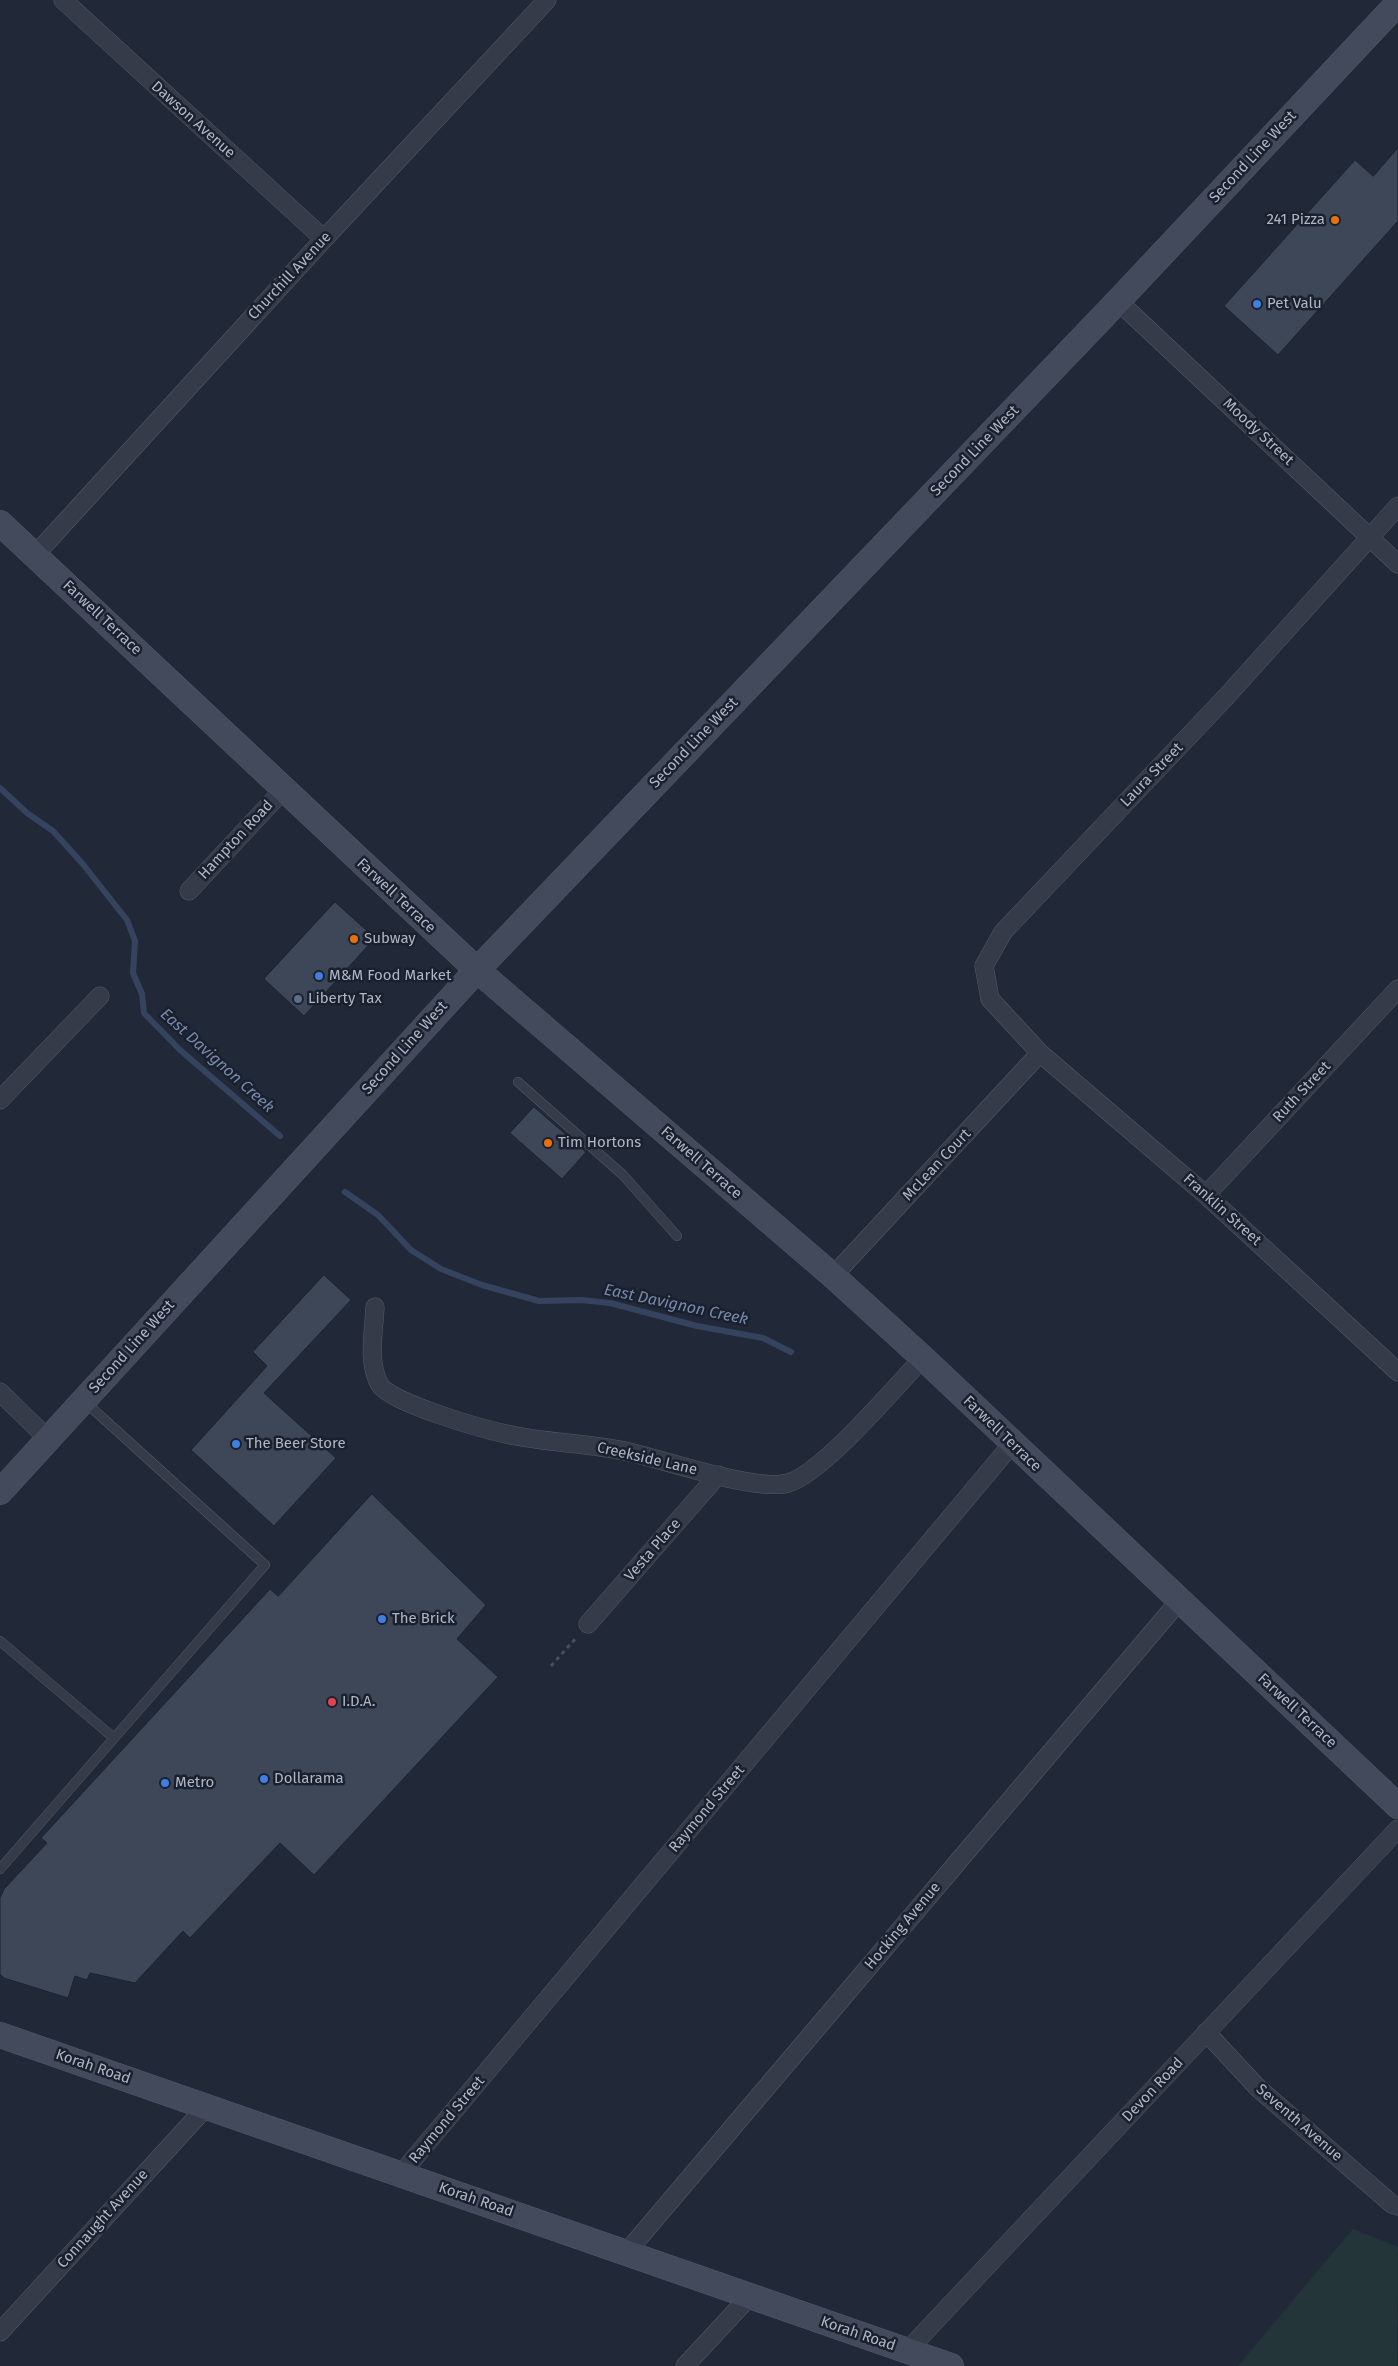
<!DOCTYPE html>
<style>
body{margin:0}
canvas{display:block;background:#212938}
</style>
<canvas width="1398" height="2366"></canvas>
<script>
const g = document.querySelector('canvas').getContext('2d');
g.lineJoin = 'round';
function fill(path, color) { g.fillStyle = color; g.fill(path, 'evenodd'); }
function strokePath(path, color, width, dash) { g.strokeStyle = color; g.lineWidth = width; g.lineCap = dash ? 'butt' : 'round'; g.setLineDash(dash || []); g.stroke(path); }
function label(font, color, halo, rows, align = 'center') {
  g.font = font + ' "Fira Sans",sans-serif'; g.lineWidth = 5; g.setLineDash([]); g.textBaseline = 'middle'; g.strokeStyle = halo; g.fillStyle = color; for (const [text, x, y, turn = 0] of rows) {
    g.save(); g.translate(x, y); g.rotate((+turn || 0) * Math.PI / 180); g.textAlign = isNaN(turn) ? turn : align; if (halo) g.strokeText(text, 0, 0); g.fillText(text, 0, 0); g.restore();
  }
}
fill(new Path2D(`
 M1353,2229L1398,2247L1397,2366H1238Z`), '#233539');
strokePath(new Path2D(`
 M0,788L27,813L53,831L82,863L127,920L135,941L133,973L142,994L144,1013L180,1050L280,1136
 M345,1192L378,1215L411,1250L441,1269L482,1285L539,1301L581,1300L610,1303L697,1326L763,1338L791,1352`), '#35435f', 6);
const building = new Path2D(`
 M1398,148V221L1278,355L1224,306L1355,160L1373,176Z
 M335,902L375,938L304,1016L264,979Z
 M534,1107L586,1152L562,1179L510,1133Z
 M324,1275L351,1300L264,1393L336,1458L274,1526L191,1450L267,1366L253,1352Z
 M372,1494L486,1605L457,1639L498,1677L314,1875L280,1843L190,1938L183,1931L135,1983L90,1973L87,1980L75,1976L68,1998L4,1978L0,1974V1898L4,1889L47,1843L41,1838L270,1589L278,1596Z`);
fill(building, '#3d4758');
strokePath(building, '#1c222f', 1);
const lane = new Path2D(`
 M518,1082L623,1175L677,1236
 M0,1641L114,1738
 M0,1869L265,1565L84,1401`);
const street = new Path2D(`
 M63,0L324,239
 M1118,301L1398,564
 M1398,506L1225,698L1003,932L984,966L990,999L1040,1053L1206,1195L1398,1372
 M35,555L324,239L547,0
 M189,891L283,790
 M0,1100L100,996
 M1206,1195L1398,989
 M833,1276L1040,1053
 M375,1307C374,1331 367,1363 380,1385C391,1403 483,1429 506,1434C546,1443 589,1443 629,1452C665,1460 756,1492 788,1483C822,1474 895,1387 923,1358
 M0,1392L48,1439
 M588,1624L718,1475
 M1206,2032L1258,2088L1392,2204L1398,2206
 M401,2174L1012,1444
 M626,2253L1180,1600
 M0,2332L207,2106
 M907,2351L1398,1829
 M685,2366L750,2296`);
const secondary = new Path2D(`
 M0,523L477,970L833,1276L923,1358L1398,1806
 M0,1492L477,970L1118,301L1398,3
 M0,2035L951,2366`);
strokePath(lane, '#525966', 10);
strokePath(street, '#525966', 19);
strokePath(secondary, '#525966', 26);
strokePath(new Path2D(`
 M551,1666L576,1638`), '#415257', 3, [4, 4]);
strokePath(lane, '#353b49', 9);
strokePath(street, '#353b49', 18);
strokePath(secondary, '#434a5b', 25);
for (const [x, y, r, color] of [
 [1335,220,5,"#e8710a"],
 [1257,304,5,"#3f7fe0"],
 [354,939,5,"#e8710a"],
 [319,976,5,"#3f7fe0"],
 [298,999,5,"#5c6f8a"],
 [548,1143,5,"#e8710a"],
 [236,1444,5,"#3f7fe0"],
 [382,1619,5,"#3f7fe0"],
 [332,1702,5,"#e0444e"],
 [264,1779,5,"#3f7fe0"],
 [165,1783,5,"#3f7fe0"]
]) { const dot = new Path2D(); dot.arc(x, y, r, 0, 2 * Math.PI); g.fillStyle = color; g.fill(dot); strokePath(dot, '#1a202d', 2); }
label('15px', '#afb6c5', '#1a202d', [
 ["Dawson Avenue",193,120,42],
 ["Second Line West",1253,157,-47],
 ["Churchill Avenue",290,276,-47],
 ["Moody Street",1258,432,43],
 ["Second Line West",975,451,-46],
 ["Farwell Terrace",102,618,43],
 ["Second Line West",694,743,-46],
 ["Laura Street",1152,775,-46],
 ["Hampton Road",236,840,-47],
 ["Farwell Terrace",396,896,43],
 ["Second Line West",405,1048,-48],
 ["Ruth Street",1302,1092,-47],
 ["Farwell Terrace",701,1163,41],
 ["McLean Court",937,1165,-47],
 ["Franklin Street",1222,1210,42],
 ["Second Line West",132,1347,-48],
 ["Farwell Terrace",1002,1434,44],
 ["Creekside Lane",647,1459,13],
 ["Vesta Place",653,1550,-49],
 ["Farwell Terrace",1297,1711,43],
 ["Raymond Street",707,1809,-50],
 ["Hocking Avenue",903,1926,-50],
 ["Korah Road",93,2067,19],
 ["Devon Road",1153,2090,-47],
 ["Raymond Street",447,2120,-50],
 ["Seventh Avenue",1299,2123,41],
 ["Korah Road",476,2200,19],
 ["Connaught Avenue",103,2219,-48],
 ["Korah Road",858,2334,19]
]);
label('15px', '#afb6c5', '#1a202d', [
 ["241 Pizza",1325,220,"right"],
 ["Pet Valu",1267,304],
 ["Subway",364,939],
 ["M&M Food Market",329,976],
 ["Liberty Tax",308,999],
 ["Tim Hortons",558,1143],
 ["The Beer Store",246,1444],
 ["The Brick",392,1619],
 ["I.D.A.",342,1702],
 ["Dollarama",274,1779],
 ["Metro",175,1783]
], 'left');
label('italic 16px', '#778aad', '#1a202d', [
 ["East Davignon Creek",217,1061,42],
 ["East Davignon Creek",676,1305,12]
]);
</script>
